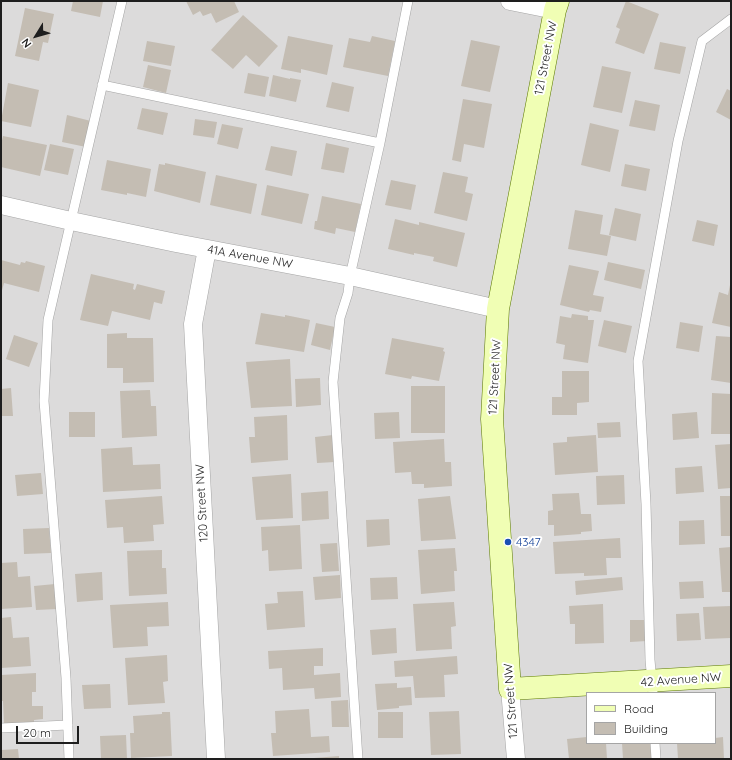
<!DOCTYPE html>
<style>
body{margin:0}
#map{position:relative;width:732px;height:760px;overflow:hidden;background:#f0ede4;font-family:Quicksand,sans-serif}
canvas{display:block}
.frame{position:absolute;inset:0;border:2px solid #1e1e1e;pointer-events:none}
.legend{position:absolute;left:586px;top:692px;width:130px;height:52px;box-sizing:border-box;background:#fff;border:1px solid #a5a5a5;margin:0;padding:5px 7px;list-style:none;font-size:12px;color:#1e1e1e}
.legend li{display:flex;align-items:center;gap:8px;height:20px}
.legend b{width:20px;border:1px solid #a5a5a5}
.north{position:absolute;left:16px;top:16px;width:40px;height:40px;-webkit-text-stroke:3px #fff;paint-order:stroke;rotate:233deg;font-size:11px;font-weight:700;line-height:16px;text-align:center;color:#1e1e1e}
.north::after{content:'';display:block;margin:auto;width:14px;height:18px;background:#1e1e1e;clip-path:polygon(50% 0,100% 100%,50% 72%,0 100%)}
.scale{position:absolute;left:16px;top:726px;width:63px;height:18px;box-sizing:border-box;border:2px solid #1e1e1e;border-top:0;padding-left:5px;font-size:12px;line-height:14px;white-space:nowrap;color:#1e1e1e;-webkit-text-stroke:3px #fff;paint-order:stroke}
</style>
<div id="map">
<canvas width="732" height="760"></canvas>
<div class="frame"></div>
<ul class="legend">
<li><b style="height:5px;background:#f0feb4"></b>Road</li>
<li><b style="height:11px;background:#c4bdb3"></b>Building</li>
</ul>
<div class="north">N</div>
<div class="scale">20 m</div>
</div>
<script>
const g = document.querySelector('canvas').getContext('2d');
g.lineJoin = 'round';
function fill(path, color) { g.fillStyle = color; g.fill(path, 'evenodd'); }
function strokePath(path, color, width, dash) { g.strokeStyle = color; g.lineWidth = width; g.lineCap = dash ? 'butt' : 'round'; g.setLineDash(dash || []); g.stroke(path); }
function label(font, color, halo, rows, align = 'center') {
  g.font = font + ' Quicksand,sans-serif'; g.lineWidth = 4; g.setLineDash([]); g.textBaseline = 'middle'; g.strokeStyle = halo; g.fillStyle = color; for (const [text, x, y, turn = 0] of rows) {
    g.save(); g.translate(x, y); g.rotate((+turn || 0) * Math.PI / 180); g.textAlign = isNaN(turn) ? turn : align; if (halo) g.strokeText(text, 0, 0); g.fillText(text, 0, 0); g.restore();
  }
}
fill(new Path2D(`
 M1,1H731V759H1ZM587,693H715V743H587Z`), '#dcdbdb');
fill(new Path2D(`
 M73,1H103L100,17L71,11Z
 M186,1H234L239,12L216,23L211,13L203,16L200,11L193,15Z
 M626,1L659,14L644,54L615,43L620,29L616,27Z
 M25,8L54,14L48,43L43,42L39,61L15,56Z
 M243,15L278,46L259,67L246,55L233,69L211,50Z
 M288,36L333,45L327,75L301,69V73L281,69Z
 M372,36L395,41L388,76L343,67L349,38L370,42Z
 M471,40L500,46L490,92L461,86Z
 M147,41L175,46L171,66L143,61Z
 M660,42L686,47L680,74L654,69Z
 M148,65L171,70L166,93L143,87Z
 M602,66L631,72L622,113L593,107Z
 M248,73L269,77L265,97L244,93Z
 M273,75L290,79V78L301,80L296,102L269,96Z
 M332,82L354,87L349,112L326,107Z
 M8,83L39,90L31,127L1,121Z
 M727,89L731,91V120L716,112Z
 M463,99L492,104L484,148L464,144L461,162L452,160Z
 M635,100L660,105L655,131L629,126Z
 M142,108L168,113L163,135L137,129Z
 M67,115L91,121L86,147L62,142Z
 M195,119L217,122L214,138L193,135Z
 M590,123L619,130L610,172L581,165Z
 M222,124L243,128L238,149L217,144Z
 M3,136L47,145L40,176L1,167V145Z
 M326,143L349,148L344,173L321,169Z
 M50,144L74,149L68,175L44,170Z
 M271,146L297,151L292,176L265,170Z
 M107,160L151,169L146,197L127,193V195L101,190Z
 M165,163L206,172L200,203L154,191L159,164L165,165Z
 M625,164L650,169L646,191L621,186Z
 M443,172L468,177L465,192L473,194L467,221L434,213Z
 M216,175L257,184L251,214L210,205Z
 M391,180L416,185L411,210L385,205Z
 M267,185L309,194L302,224L261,215Z
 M322,196L361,204L355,232L336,228L335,234L314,229L315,221H317Z
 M615,208L641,214L636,241L609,235Z
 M575,210L603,215L600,234L611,236L607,256L568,249Z
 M395,219L419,225V222L465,233L457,267L433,261L434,257L414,253V255L388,249Z
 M697,220L718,225L714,246L692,241Z
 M1,260L20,265L21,262L25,263L26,261L45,266L39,292L4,283L1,294Z
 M608,262L645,270L641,289L604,280Z
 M569,265L599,271L593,295L604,297L601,312L590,310L589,312L560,305Z
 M91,274L134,284L133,289L135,290L137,284L165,291L162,304L154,302L150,320L112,311L108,326L80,320Z
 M730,285H731V327L712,323L719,292L728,295Z
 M261,313L285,317V315L310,320L304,352L255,344Z
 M572,314L588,316V320H594L588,363L563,359L565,345L556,343L560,316L571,318Z
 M604,320L632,326L626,353L598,346Z
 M680,322L703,326L699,352L676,348Z
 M316,323L335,327L330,350L311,345Z
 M127,333V338H153L154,382L123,383V368H107V334Z
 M14,335L38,343L29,367L6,359Z
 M716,336L731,337V383L711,380Z
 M392,338L444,348L443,351L445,352L439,381L412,376L411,379L385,374Z
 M290,359L292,406L251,408L246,362Z
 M562,371H589V402L577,403V415H552V397H562Z
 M320,378L321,405L296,407L295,379Z
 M411,386H445V433H411Z
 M11,388L13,416H1V389Z
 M150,390L151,406H156L157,436L122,438L120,391Z
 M712,393L731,394V434H711Z
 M69,412H95V437H69Z
 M399,412L400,438L375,439L374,413Z
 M697,412L699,438L673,440L672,414Z
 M287,415L288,460L251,463L249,437H255L254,417Z
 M620,422L621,437L598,438L597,423Z
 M333,435L335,462L317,463L315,437Z
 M596,435L598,472L555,475L553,443L567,442V437Z
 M444,439L445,462H451L452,486L424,488V484H412L411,472L395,473L393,442Z
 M731,444V488L718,489L715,445Z
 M132,447L133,465L160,464L161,489L103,492L101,449Z
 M702,466L704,492L676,494L675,468Z
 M41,473L43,494L17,496L15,475Z
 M291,474L293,518L256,520L252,477Z
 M624,475L625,504L597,505L596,476Z
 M328,491L329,519L302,521L301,493Z
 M579,493L581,514H591L592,531L581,532V534L554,536V525H548V511L553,510L552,494Z
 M162,496L164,524L153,525L154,541L124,543L123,527L107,528L105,500Z
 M450,496L456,539L421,541L418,499Z
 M720,496H731V536H721Z
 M389,519L390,545L367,547L366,520Z
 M704,520L705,544L679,545V521Z
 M300,525L302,569L269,571L268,550L262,551L261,527Z
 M49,528L51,553L24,554L23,529Z
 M620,538L621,558H606L607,575L584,576V573L555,574L553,542Z
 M337,543L339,571L322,572L320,544Z
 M731,547V592H722L719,548Z
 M455,548L457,571H454L455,591L421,594L418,550Z
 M162,550V568H166L167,594L129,596L127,551Z
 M17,562L18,577L30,576L32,607L1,609V563Z
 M102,572L103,600L77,602L75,574Z
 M340,575L341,598L315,600L313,577Z
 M397,577L398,599L371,600L370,578Z
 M622,577L623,590L576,595L575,581Z
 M703,581L704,598L680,599L679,582Z
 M55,584L57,609L36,610L34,586Z
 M303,591L305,627L267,630L265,604L278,603L277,592Z
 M168,602L169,626L147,627L148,646L113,648L110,605Z
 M454,602L456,626L451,627L452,649L416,651L413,604Z
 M603,604L604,643L575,644V624H570L569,606Z
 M731,606V638L705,639L703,607Z
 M699,613L701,640L677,641L676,614Z
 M11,617L13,638L29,637L31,666L1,668V618Z
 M630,620H646L647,641L630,642Z
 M396,628L397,653L372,655L370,630Z
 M323,648V666H314V675L340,673L341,697L315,699L314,688L283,690L282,668L269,669L268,651Z
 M167,655L168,681L163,682L165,703L128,705L125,658Z
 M457,656L458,674L444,675L445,697L415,698L413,676L395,677L394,661Z
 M36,673V692H32V706H43V719L34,720V723L4,725L3,701H1V675Z
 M397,683V688L411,687L412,705L399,706V708L377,710L375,684Z
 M110,684L111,708L84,709L82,685Z
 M348,700L349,727H332L331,701Z
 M309,709L311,737L329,736L330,752L273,756L271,733H276L275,711Z
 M459,711L461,754L431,755L429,712Z
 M162,712H170L172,756L131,758L130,733H134L133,716L162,714Z
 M378,712H403V738H378Z
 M126,735L127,759H101L100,736Z
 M587,737V743H606L607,759H569L567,739Z
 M723,737L724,759H678L677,743H715V738Z
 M622,743H652L653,759H623Z
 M18,749L19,759H1V750Z
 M339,756V759H314V758Z`), '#c4bdb3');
const lane = new Path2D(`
 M102,85L380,143
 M653,693L650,660L646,504L638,361L678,141L702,41L731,19
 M1,728L68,725
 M655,743L656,759
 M69,759L66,678L44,401L48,320L122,1
 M358,759L333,382L340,318L348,293L350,276L380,143L408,1`);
const street = new Path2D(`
 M510,1L555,10
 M1,205L71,221L176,243L350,276L498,309
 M207,249L193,324L216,759
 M510,689L516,759`);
const secondary = new Path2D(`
 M558,1L555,10L498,309L492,419L510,689L731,676`);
strokePath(lane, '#a5a5a5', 10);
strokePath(street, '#a5a5a5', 19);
strokePath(secondary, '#5d7b00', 23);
strokePath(lane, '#fff', 9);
strokePath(street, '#fff', 18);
strokePath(secondary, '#f0feb4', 22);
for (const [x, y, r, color] of [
 [508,542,4,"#1a4fb4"]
]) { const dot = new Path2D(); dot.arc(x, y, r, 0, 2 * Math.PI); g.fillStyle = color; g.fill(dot); strokePath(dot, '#fff', 1.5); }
label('12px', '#1e1e1e', '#fff', [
 ["121 Street NW",546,58,-79],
 ["41A Avenue NW",250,257,10],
 ["121 Street NW",495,377,-87],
 ["120 Street NW",202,503,-93],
 ["42 Avenue NW",681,680,-4],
 ["121 Street NW",511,701,-94]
]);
label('12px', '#164399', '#fff', [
 ["4347",516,542]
], 'left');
</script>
